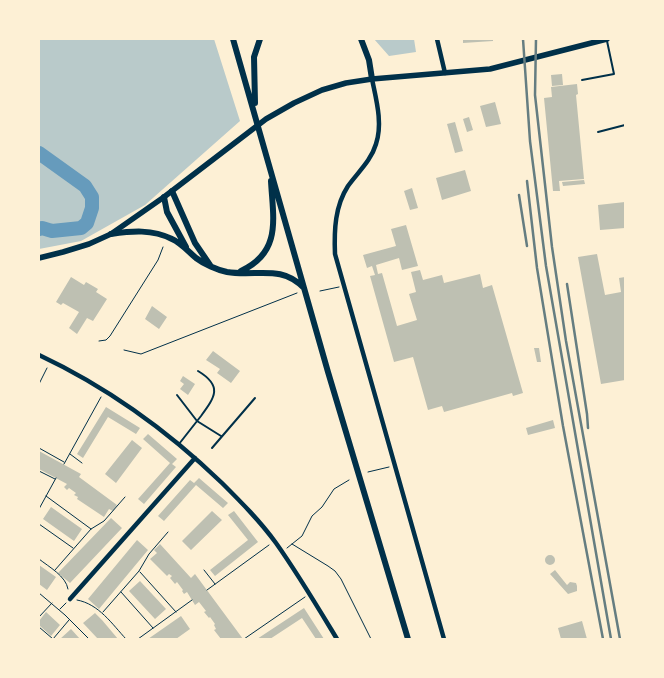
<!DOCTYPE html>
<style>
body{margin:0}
#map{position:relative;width:664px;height:678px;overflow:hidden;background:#fdf0d5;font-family:"Fira Sans Condensed",sans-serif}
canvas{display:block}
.frame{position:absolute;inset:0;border:40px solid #fdf0d5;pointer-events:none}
</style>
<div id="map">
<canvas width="664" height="678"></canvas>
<div class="frame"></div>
</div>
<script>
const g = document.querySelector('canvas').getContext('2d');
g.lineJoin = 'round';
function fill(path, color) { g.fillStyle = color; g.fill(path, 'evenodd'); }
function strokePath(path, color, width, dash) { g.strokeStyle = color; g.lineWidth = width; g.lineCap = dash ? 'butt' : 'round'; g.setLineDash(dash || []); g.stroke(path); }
fill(new Path2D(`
 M39,39H214L240,121L145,205L81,241L39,249Z
 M374,39H414L416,52L389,56Z`), '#b9caca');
strokePath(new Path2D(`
 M39,153L85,186L92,197V208L87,223L81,228L52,231L42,228L39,229`), '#669bbc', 14);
fill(new Path2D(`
 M463,39H493V41L463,43Z
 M562,74L563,85L552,86L551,75Z
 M577,84L578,94L576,95L584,179L559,181L560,191H553L544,98L552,97L551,87Z
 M495,102L501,124L486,127L480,106Z
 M469,117L473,130L467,132L463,119Z
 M455,122L463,151L455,153L447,124Z
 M465,170L471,191L442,200L436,178Z
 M584,180L585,184L563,186L562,182Z
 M412,188L418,208L410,210L404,191Z
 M625,202V228L600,230L598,205Z
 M406,225L418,266L402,270L399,258L376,265L378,274L382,273L397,326L417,320L409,294L416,292L411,272L420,270L423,280L442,275L444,283L480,274L483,288L492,285L523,393L513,396L512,393L444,412L442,406L428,410L413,357L394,362L370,276L375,275L372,266L367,268L363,255L396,246L391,229Z
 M597,254L605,295L621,292L619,278L625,277V380L601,384L578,257Z
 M71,277L84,285L86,282L98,289L96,292L107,299L93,321L87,318L77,334L69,328L79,312L63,303L61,305L56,302Z
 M152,306L167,317L159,329L145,319Z
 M534,348H539L541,362H537Z
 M213,351L240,371L231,383L217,373L220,369L206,360Z
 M183,376L195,384L188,395L180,389L184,384L180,381Z
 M106,407L140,428L136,434L108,417L83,458L77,454Z
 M553,420L555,428L528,435L526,428Z
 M148,434L177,459L172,464L176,467L144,504L138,499L170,463L143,439Z
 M132,440L142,448L116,483L105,474Z
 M39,451L81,474L79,477L117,505L113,511L109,509L104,517L77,499L78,497L74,495L76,493L69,488L67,490L64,487L67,484L39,469Z
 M199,478L228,503L223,508L196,485L164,521L158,516L190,480L194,483Z
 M51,507L82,529L74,541L43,519Z
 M212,511L222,520L191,550L182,541Z
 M234,511L258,542L215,576L210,570L248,540L228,515Z
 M111,518L122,528L70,583L58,573Z
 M137,540L148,550L99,609L88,599Z
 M160,544L191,578L195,574L243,639H221L214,630L216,629L214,625L215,624L210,617L209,618L204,612L206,611L199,602L195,605L187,592L184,594L182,591L183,590L177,582L175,584L170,578L172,576L169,574L167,576L150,559L157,553L154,550Z
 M545 560a5 5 0 1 1 10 0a5 5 0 1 1-10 0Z
 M39,565L56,577L47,590L39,584Z
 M555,570L567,585L570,582L576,583L577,586V591L568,594L550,574Z
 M140,581L166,609L155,619L129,591Z
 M304,608L324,639H316L302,618L270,639H257Z
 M46,612L60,625L51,636L39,625V621Z
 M95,613L102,620L118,639H98L83,623Z
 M181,616L190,629L176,639H148Z
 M582,621L587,639H561L558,628Z
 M71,629L80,639H60Z`), '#bec0b2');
strokePath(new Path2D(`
 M320,291L339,287
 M99,341L106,340L110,336L158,260L163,247
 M124,350L141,354L297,293
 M39,384L47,368
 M39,448L64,462
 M70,454L82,463
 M64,464L101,397
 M39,471L55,479
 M368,472L389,467
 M46,496L91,529
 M39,509L56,478
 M39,524L73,548
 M292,544L328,566L335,571L341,579L371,639
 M287,548L302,536L312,516L322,507L334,489L349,480
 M39,559C49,567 66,576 68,589
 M55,570L91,529L104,521L125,497
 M204,570L215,584
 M140,572L176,612
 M207,590L269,545
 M121,592L153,628
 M39,593L65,615L89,639
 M77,600C99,604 112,624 126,639
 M60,609L66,603
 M103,612L139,571L149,554L168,532
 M39,617L52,603
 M39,627L53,639
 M53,639L69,620
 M138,639L192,600
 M244,639L305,597`), '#003049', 1);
strokePath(new Path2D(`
 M582,80L614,74L607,41
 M598,132L625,125
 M177,395L197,421L221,436
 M179,444C186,435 194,425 201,416C215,397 223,386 198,371
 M212,448L255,398`), '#003049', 2);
strokePath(new Path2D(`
 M437,39L445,73
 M372,79C376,99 383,123 376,144C371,161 358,172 348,186C335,206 334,230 335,254L444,639
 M39,355C107,387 168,431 222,483C241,502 260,521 276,543C298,574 317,606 337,639
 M70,599L195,458`), '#003049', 4.5);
strokePath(new Path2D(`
 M39,258L63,252L89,244L111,234L164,197L266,119L294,103L322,90L346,83L372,79L490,69L607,39`), '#003049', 5.5);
strokePath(new Path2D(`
 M233,39L328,372L408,639
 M361,39L369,60L372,79
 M255,103L254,57L260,39
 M172,191L195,243L210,265
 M164,197L167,212L186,247
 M111,234C132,231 152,229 172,239C181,243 188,251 196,258C204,264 217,270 227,272C256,277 281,264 304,288
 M241,271C282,252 273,218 271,181`), '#003049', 6);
strokePath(new Path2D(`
 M523,39L530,141L546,266L611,639
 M536,39L535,95L552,247L566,341L620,639
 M527,181L537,268L563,426L603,639
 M519,195L527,246
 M567,284L587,414L588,428`), '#657d81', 2.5);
</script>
